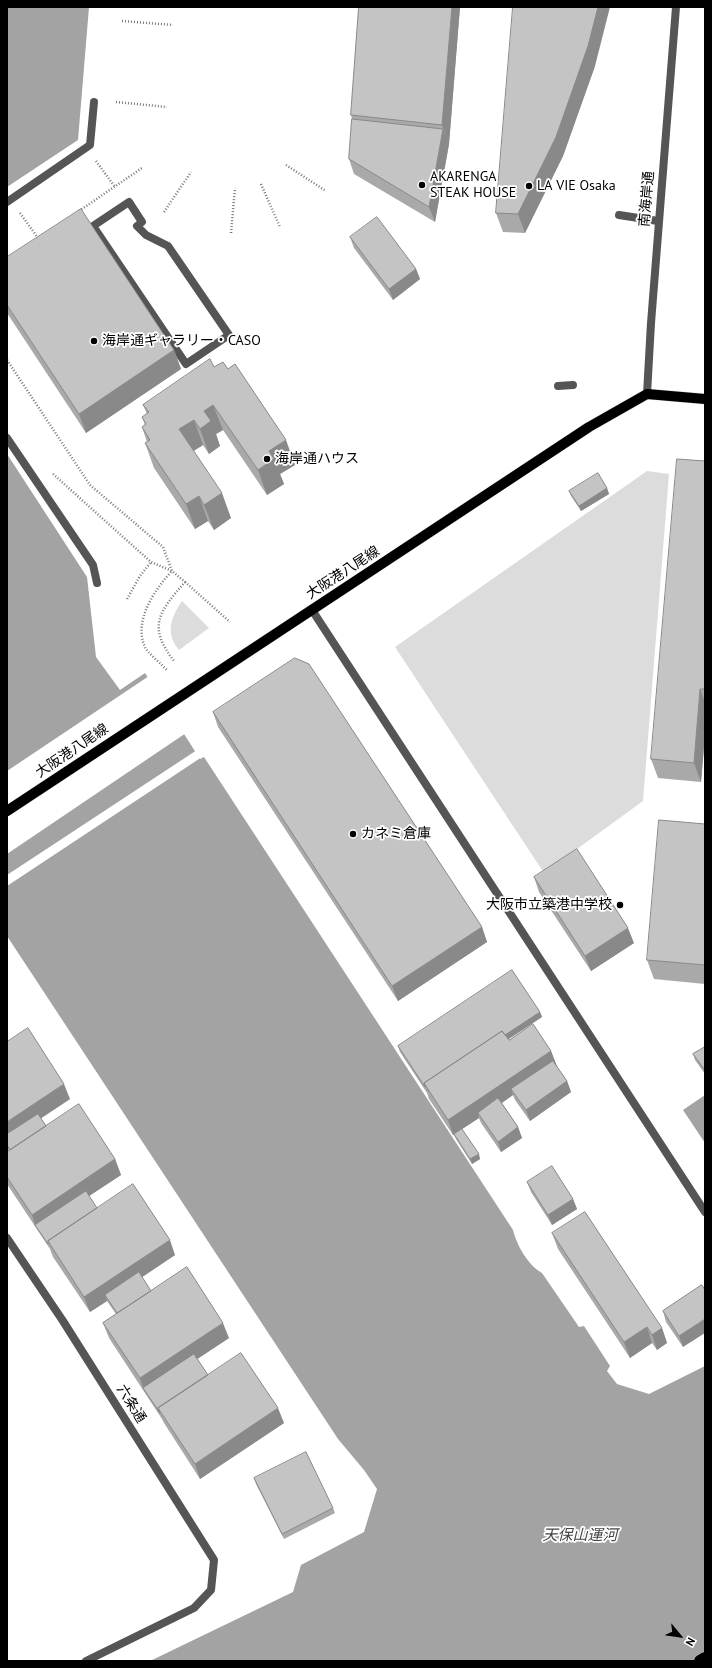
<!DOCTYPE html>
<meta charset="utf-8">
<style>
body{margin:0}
#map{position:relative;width:712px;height:1668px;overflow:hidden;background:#fff;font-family:"PT Sans",sans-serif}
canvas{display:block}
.frame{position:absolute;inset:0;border:8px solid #000;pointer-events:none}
.north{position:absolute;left:660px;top:1616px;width:40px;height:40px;-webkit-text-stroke:3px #fff;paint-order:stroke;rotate:119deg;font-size:11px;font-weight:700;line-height:16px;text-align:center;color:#000}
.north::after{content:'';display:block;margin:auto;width:14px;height:18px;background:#000;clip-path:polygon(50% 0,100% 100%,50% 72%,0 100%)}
</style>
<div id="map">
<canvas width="712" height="1668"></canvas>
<div class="frame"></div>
<div class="north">N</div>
</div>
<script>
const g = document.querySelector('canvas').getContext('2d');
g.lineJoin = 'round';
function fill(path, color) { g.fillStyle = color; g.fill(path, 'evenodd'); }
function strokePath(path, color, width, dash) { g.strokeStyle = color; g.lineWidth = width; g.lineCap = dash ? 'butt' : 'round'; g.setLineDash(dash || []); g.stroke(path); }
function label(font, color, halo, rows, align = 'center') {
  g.font = font + ' "PT Sans","Noto Sans JP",sans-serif'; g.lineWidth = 3.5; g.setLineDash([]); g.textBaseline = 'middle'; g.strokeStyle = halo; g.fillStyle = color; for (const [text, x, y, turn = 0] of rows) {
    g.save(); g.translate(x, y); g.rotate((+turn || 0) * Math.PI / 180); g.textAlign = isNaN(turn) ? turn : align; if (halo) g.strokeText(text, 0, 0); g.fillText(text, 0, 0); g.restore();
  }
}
fill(new Path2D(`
 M647,471L669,474L643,801L544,873L395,647Z
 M182,601L209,628L179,650C165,633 171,617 182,601Z`), '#dcdcdc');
fill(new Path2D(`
 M7,7H89L78,140L7,187Z
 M7,454L87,577L96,657L120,690L145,673L200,759L204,757L513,1230C517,1246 528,1265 542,1273L579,1327L584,1326L610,1366L607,1371L617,1384L649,1394L705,1366V1661H150L293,1592L301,1565L364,1532L377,1489L364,1470L338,1439L7,936Z
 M705,1095V1143L683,1110Z`), '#a3a3a3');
fill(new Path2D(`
 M149,676L186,733L7,854V771Z
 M197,750L201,756L205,755L7,886V875Z`), '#fff');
const primary = new Path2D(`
 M7,811L589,427L647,394L705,399`);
const motorway = new Path2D(`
 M700,1661L705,1658`);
strokePath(primary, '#dbdbdb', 11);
strokePath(motorway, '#dbdbdb', 13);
strokePath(new Path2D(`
 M122,21L173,25
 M116,102L167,107
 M96,161L115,187
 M286,165L326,191
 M261,184L280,227
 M79,211L142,168
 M164,212L191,172
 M20,213L38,238
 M231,233L235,188
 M7,360L90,485L163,547L172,571L185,582C159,612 147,626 174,661
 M53,474L151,562L172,571C155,589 133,621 145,647C147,652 162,665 167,670
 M185,582L230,622
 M127,599L140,576L151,562`), '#777', 2.5, [1, 2]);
strokePath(new Path2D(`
 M619,215L658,221`), '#555', 8);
strokePath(new Path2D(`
 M7,202L90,145L94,102
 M129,202L142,222L137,226L146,235L168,246L229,335L186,364L93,226Z
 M558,386L573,385
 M7,438L93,565L97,583`), '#555', 8);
strokePath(new Path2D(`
 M7,1238L63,1321L214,1560L211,1590L194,1608L86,1661`), '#555', 8);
strokePath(new Path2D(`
 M647,394L651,323L676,7
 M312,610L705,1212`), '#555', 8);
strokePath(primary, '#000', 10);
strokePath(motorway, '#000', 12);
fill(new Path2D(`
 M359,7H460L449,144L435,222L354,174L349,159L352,119L351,115Z
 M595,66L563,156L525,233L503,232L496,213Z
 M350,237L416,269L420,279L393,300L354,248Z
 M7,257L174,350L181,369L86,433L7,313Z
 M214,367L228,369L295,465L280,474L284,484L267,495L223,430L216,434L220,446L209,454L203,445L194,451L231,518L214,530L208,521L195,529L154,468L145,443L147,442L142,427L145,425L142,417L147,414L143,405Z
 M705,461V735L701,782L658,778L651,759Z
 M607,488L609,494L581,511L571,496L569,491Z
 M213,712L482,927L487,942L398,1001L218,727Z
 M705,824V984L654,979L647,960Z
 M534,877L634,943L591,971L539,892Z
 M540,1012L542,1017L508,1039L551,1051L556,1065L567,1081L571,1092L530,1121L515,1100L513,1095L502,1103L518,1127L522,1138L501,1152L481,1123L479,1118L462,1129L480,1159L472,1164L456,1139L454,1135H453L429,1099L427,1093L400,1052L398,1046Z
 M7,1038L9,1041L70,1099L41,1118L46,1126L115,1159L121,1175L89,1196L97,1208L175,1255L142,1277L151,1291L229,1338L197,1359L208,1375L284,1423L200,1479L164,1423L162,1419L109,1338L103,1323L116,1314L107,1301L90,1312L53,1257L50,1249L7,1184V1152L9,1150L7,1148Z
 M705,1047V1074L695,1060L693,1054Z
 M527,1182L573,1199L577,1209L552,1225L531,1192Z
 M552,1233L662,1328L667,1343L657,1350L652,1343L630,1358L558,1249Z
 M702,1285L683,1347L666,1322L663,1311Z
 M254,1478L333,1508L335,1513L284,1539L256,1484Z`), '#a9a9a9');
fill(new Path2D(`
 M452,7H460L449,144L442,125Z
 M598,7H610L595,66L563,156L525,233L518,214Z
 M443,129L449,144L435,222L429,207Z
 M416,269L420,279L393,300L389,289Z
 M174,350L181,369L86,433L79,414Z
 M213,405L223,430L216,434L220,446L209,454L200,429L204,411Z
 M194,420L203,445L188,454L179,429Z
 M286,440L295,465L280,474L284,484L267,495L258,470L269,451Z
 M607,488L609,494L581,511L579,506Z
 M222,493L231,518L214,530L204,505Z
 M199,496L208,521L195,529L186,504Z
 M700,689L705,702V735L701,782L694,763Z
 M482,927L487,942L398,1001L392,986Z
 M628,928L634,943L591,971L585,956Z
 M540,1012L542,1017L429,1092L426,1087Z
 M551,1051L557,1066L511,1089L513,1095L481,1117L478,1113L479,1118L453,1135L448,1120Z
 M567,1081L571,1092L530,1121L526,1110Z
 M64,1084L70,1099L7,1141V1122Z
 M518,1127L522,1138L501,1152L498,1142Z
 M479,1154L480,1159L472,1164L470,1159Z
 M115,1159L121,1175L39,1229L35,1225L32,1215Z
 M573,1199L577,1209L552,1225L548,1215Z
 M170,1240L175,1255L108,1300L105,1295L107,1301L90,1312L84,1297Z
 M705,1319V1333L683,1347L679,1336Z
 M223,1323L229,1338L146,1393L143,1388L140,1378Z
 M647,1327L652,1343L630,1358L624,1342Z
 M662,1328L667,1343L657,1350L652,1335Z
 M278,1408L284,1423L200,1479L195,1464Z`), '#898989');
const building = new Path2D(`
 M359,7H452L442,125L351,115Z
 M513,7H598L588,46L556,137L518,214L496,213Z
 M352,119L443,129L429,207L349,159Z
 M81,209L174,350L79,414L7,305V257Z
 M377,217L416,269L389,289L350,237Z
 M210,359L214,367L223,362L228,369L235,364L286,440L269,451L274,459L258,470L213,405L204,411L211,421L200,429L194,420L179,429L222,493L204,505L199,496L186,504L145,443L150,440L142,427L146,424L142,417L149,412L143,405Z
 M677,459L705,461V689H700L694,763L651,759Z
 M598,473L607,488L579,506L569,491Z
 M295,658L309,664L482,927L392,986L213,712Z
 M659,820L705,824V965L647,960Z
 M577,849L628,928L585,956L534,877Z
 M512,970L540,1012L505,1035L502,1031L424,1083L425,1087L398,1046Z
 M533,1024L551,1051L448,1120L424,1083L502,1031L509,1040Z
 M28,1028L64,1084L7,1122V1042Z
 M705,1047V1070L693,1054Z
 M553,1061L567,1081L526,1110L511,1089Z
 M498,1098L518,1127L498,1142L478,1113Z
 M79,1104L115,1159L32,1215L7,1177V1152Z
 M38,1114L46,1126L10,1150L7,1145V1134Z
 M462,1129L479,1154L470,1159L454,1134Z
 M552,1166L573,1199L548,1215L527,1182Z
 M133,1184L170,1240L84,1297L48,1241Z
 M86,1191L97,1208L48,1241V1244L35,1225Z
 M585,1212L662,1328L652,1335L647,1327L624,1342L552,1233Z
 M187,1267L223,1323L140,1378L103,1323Z
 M139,1272L151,1291L117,1313L105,1295Z
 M702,1285L705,1290V1319L679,1336L663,1311Z
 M241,1353L278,1408L195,1464L158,1408Z
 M194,1354L208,1375L158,1408L160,1413L143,1388Z
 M306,1452L333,1508L282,1534L254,1478Z`);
fill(building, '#c4c4c4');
strokePath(building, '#898989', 1);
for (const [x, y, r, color] of [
 [422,185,4,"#000"],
 [529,186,4,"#000"],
 [94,341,4,"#000"],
 [267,459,4,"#000"],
 [353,834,4,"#000"],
 [620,905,4,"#000"]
]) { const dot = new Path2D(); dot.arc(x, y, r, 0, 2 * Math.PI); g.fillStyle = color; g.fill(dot); strokePath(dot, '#fff', 1.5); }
label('14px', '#000', '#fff', [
 ["AKARENGA",430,177],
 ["STEAK HOUSE",430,193],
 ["LA VIE Osaka",537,186],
 ["海岸通ギャラリー・CASO",102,341],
 ["海岸通ハウス",275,459],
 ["カネミ倉庫",361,834],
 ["大阪市立築港中学校",612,905,"right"]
], 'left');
label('14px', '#000', '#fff', [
 ["南海岸通",647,199,-85],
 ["大阪港八尾線",343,573,-33],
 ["大阪港八尾線",72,751,-34],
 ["六条通",131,1404,58]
]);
label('italic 15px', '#444', '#fff', [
 ["天保山運河",580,1536]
]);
</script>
